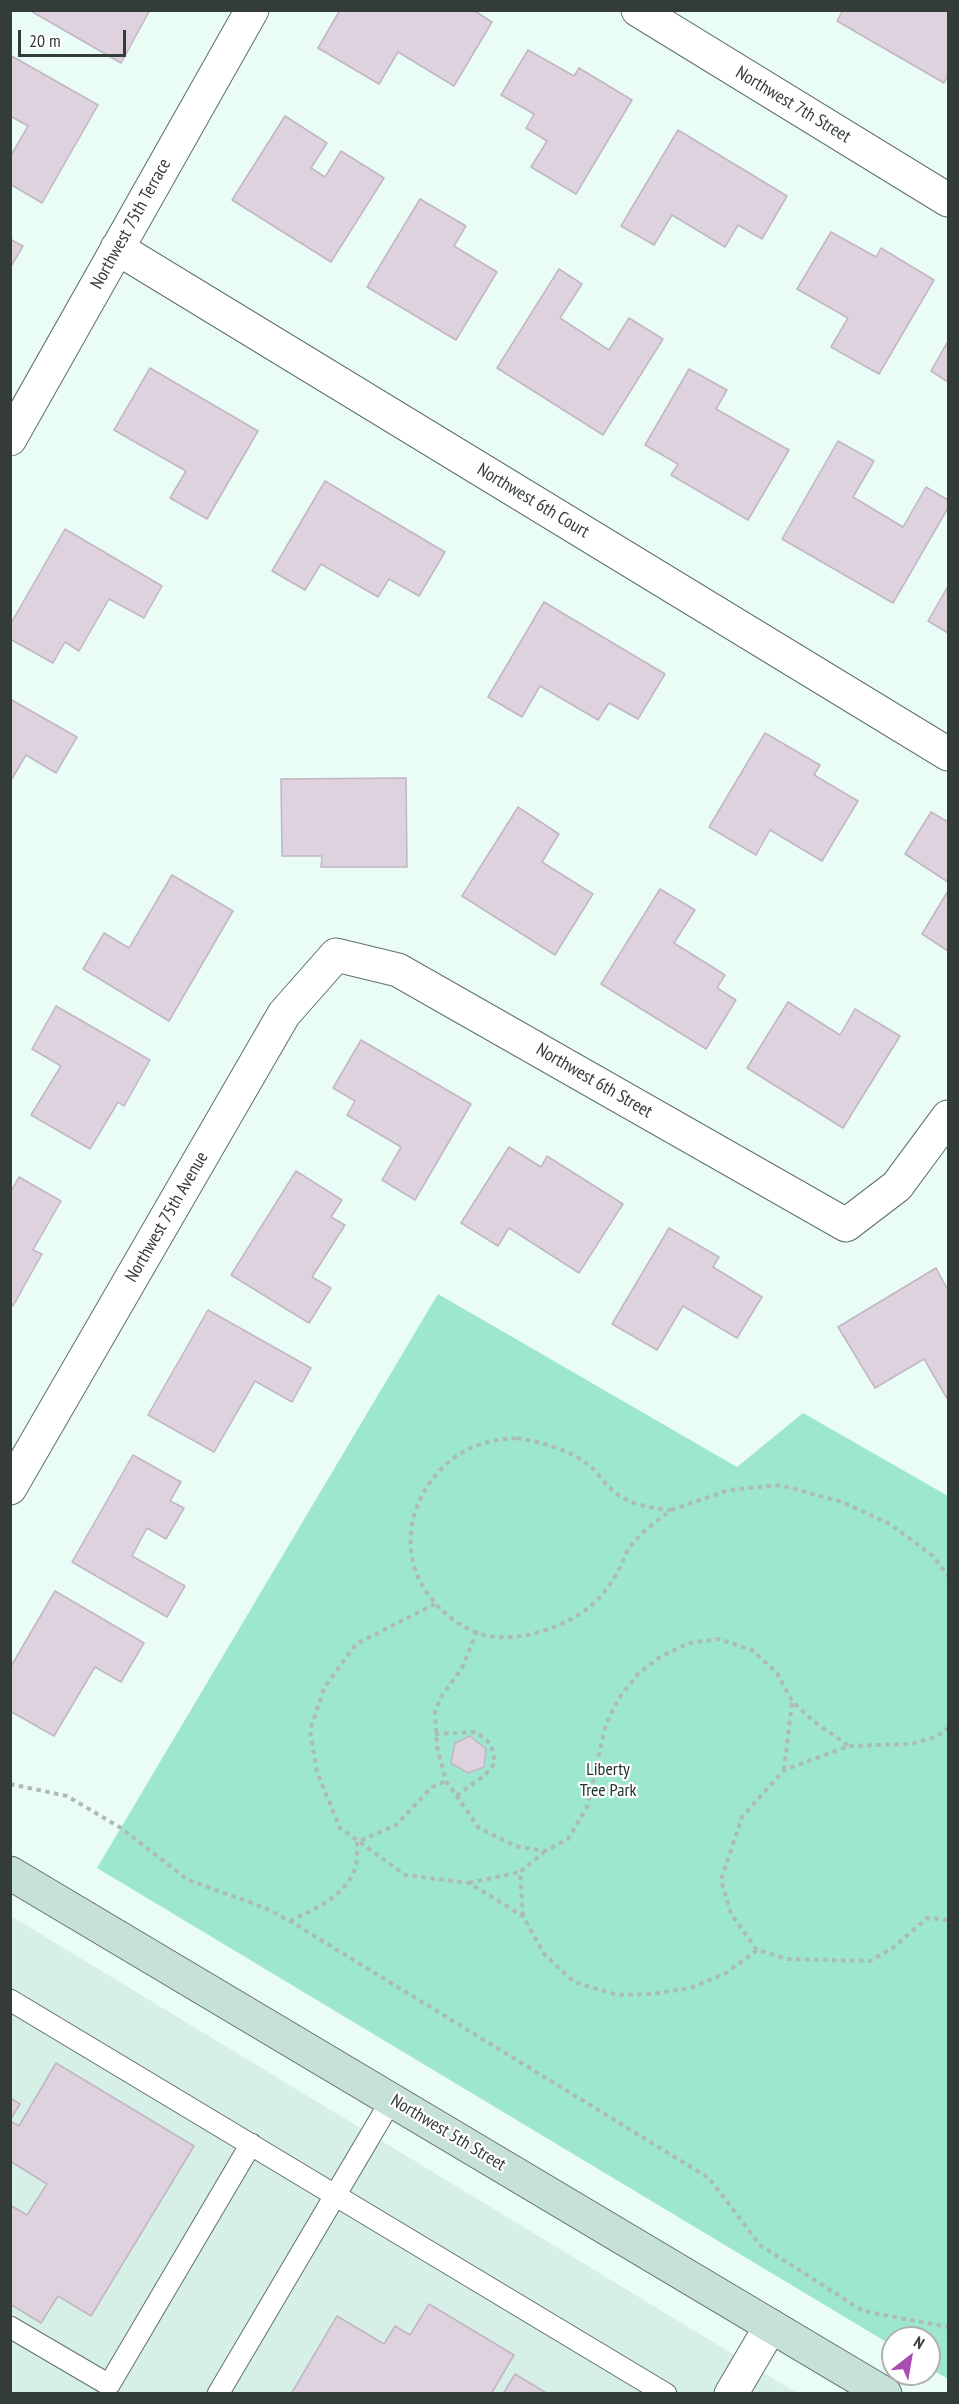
<!DOCTYPE html>
<style>
body{margin:0}
#map{position:relative;width:959px;height:2404px;overflow:hidden;background:#eafcf6;font-family:"PT Sans Narrow",sans-serif}
canvas{display:block}
.frame{position:absolute;inset:0;border:12px solid #343c39;pointer-events:none}
.north{position:absolute;left:881px;top:2326px;width:60px;height:60px;box-sizing:border-box;background:#fff;border:2px solid #aeb1b0;border-radius:50%;rotate:31deg;font-size:16px;font-weight:700;line-height:24px;text-align:center;color:#343c39}
.north::after{content:'';display:block;margin:auto;width:21px;height:27px;background:#ab4cb5;clip-path:polygon(50% 0,100% 100%,50% 72%,0 100%)}
.scale{position:absolute;left:18px;top:30px;width:108px;height:27px;box-sizing:border-box;border:3px solid #343c39;border-top:0;padding-left:8px;font-size:18px;line-height:21px;white-space:nowrap;color:#343c39;-webkit-text-stroke:4px #fff;paint-order:stroke}
</style>
<div id="map">
<canvas width="959" height="2404"></canvas>
<div class="frame"></div>
<div class="north">N</div>
<div class="scale">20 m</div>
</div>
<script>
const g = document.querySelector('canvas').getContext('2d');
g.lineJoin = 'round';
function fill(path, color) { g.fillStyle = color; g.fill(path, 'evenodd'); }
function strokePath(path, color, width, dash) { g.strokeStyle = color; g.lineWidth = width; g.lineCap = dash ? 'butt' : 'round'; g.setLineDash(dash || []); g.stroke(path); }
function label(font, color, halo, rows, align = 'center') {
  g.font = font + ' "PT Sans Narrow",sans-serif'; g.lineWidth = 4.5; g.setLineDash([]); g.textBaseline = 'middle'; g.strokeStyle = halo; g.fillStyle = color; for (const [text, x, y, turn = 0] of rows) {
    g.save(); g.translate(x, y); g.rotate((+turn || 0) * Math.PI / 180); g.textAlign = isNaN(turn) ? turn : align; if (halo) g.strokeText(text, 0, 0); g.fillText(text, 0, 0); g.restore();
  }
}
fill(new Path2D(`
 M11,1916L797,2393H11Z`), '#d6f0e7');
fill(new Path2D(`
 M438,1294L737,1467L803,1413L948,1496V2379L929,2368V2338H893V2346L97,1868Z`), '#9de6d0');
const building = new Path2D(`
 M29,10H150L121,63Z
 M340,10H473L492,22L454,86L398,52L379,84L318,48Z
 M843,10H948V74L944,83L837,21Z
 M528,50L574,76L579,68L632,100L576,194L531,167L547,141L526,128L534,114L501,95Z
 M10,55L98,105L42,203L10,184V157L28,126L10,116Z
 M285,116L327,143L311,168L325,177L341,151L384,178L331,262L232,200Z
 M678,130L787,196L762,239L738,225L725,247L672,215L654,245L621,226Z
 M420,199L466,226L454,246L497,272L456,340L367,287Z
 M831,232L876,257L881,248L934,280L879,374L831,347L848,318L797,289Z
 M10,239L23,246L10,268Z
 M559,269L582,284L560,318L609,350L629,318L663,339L603,435L497,368Z
 M948,341V382L931,371Z
 M150,368L258,431L207,519L170,498L186,471L114,430Z
 M689,369L727,390L716,409L789,450L748,520L671,475L678,464L645,445Z
 M838,441L874,461L853,497L903,527L926,487L948,500V508L893,603L782,539Z
 M325,481L445,552L419,596L389,579L378,597L321,564L305,590L272,571Z
 M65,529L162,586L144,618L109,599L79,651L65,642L53,663L10,639V625Z
 M948,586V633L928,621Z
 M544,602L665,674L638,719L609,703L598,720L540,686L522,717L488,697Z
 M10,699L77,737L56,773L26,755L10,782Z
 M765,733L820,765L814,775L858,801L822,861L770,830L756,855L709,827Z
 M406,778L407,867H321L322,856H282L281,779Z
 M518,807L559,834L542,862L593,894L555,955L462,896Z
 M931,812L948,822V882L905,854Z
 M172,875L233,911L169,1021L83,969L104,933L129,948Z
 M660,889L695,910L674,943L725,975L717,988L736,1000L706,1049L601,984Z
 M948,891V951L922,934Z
 M788,1002L840,1035L855,1009L900,1036L843,1128L747,1068Z
 M56,1006L150,1060L124,1106L118,1102L90,1149L31,1115L61,1066L32,1049Z
 M361,1040L471,1104L415,1200L382,1180L401,1147L347,1115L355,1101L333,1088Z
 M509,1147L541,1167L547,1156L623,1204L579,1273L509,1228L498,1246L461,1223Z
 M296,1171L342,1200L331,1217L345,1225L312,1277L331,1288L309,1323L231,1275Z
 M19,1177L61,1201L33,1250L42,1254L13,1306L10,1305V1193Z
 M669,1228L719,1257L713,1267L762,1297L737,1338L683,1306L657,1350L612,1324Z
 M936,1268L948,1290V1400L924,1359L875,1388L838,1327Z
 M208,1310L311,1368L292,1402L255,1381L214,1452L148,1415Z
 M133,1455L181,1482L170,1501L184,1508L166,1539L147,1528L132,1556L185,1586L167,1617L72,1562Z
 M55,1591L144,1643L121,1682L95,1667L54,1736L10,1711V1668Z
 M470,1736L486,1749L484,1767L468,1773L451,1763L455,1743Z
 M56,2063L194,2146L91,2316L58,2296L41,2323L10,2304V2205L27,2215L47,2184L10,2161V2121L19,2126Z
 M10,2098L20,2104L10,2120Z
 M429,2304L514,2355L491,2394H291L337,2316L384,2344L395,2326L410,2335Z
 M515,2374L548,2394H503Z`);
fill(building, '#ddd2de');
strokePath(building, '#c1b6c2', 1.5);
const lane = new Path2D(`
 M10,2000L666,2394
 M10,2327L109,2385L251,2144
 M218,2394L392,2099`);
const street = new Path2D(`
 M638,10L948,200
 M117,248L948,754
 M10,439L252,10
 M10,1488L284,1014L336,955L398,970L846,1225L897,1186L948,1117
 M731,2394L771,2326`);
const secondary = new Path2D(`
 M10,1873L885,2394`);
strokePath(lane, '#60706a', 23);
strokePath(street, '#60706a', 35);
strokePath(secondary, '#60706a', 35);
strokePath(new Path2D(`
 M517,1438C541,1442 572,1450 591,1467C598,1473 603,1482 610,1488C626,1504 649,1508 671,1510C656,1522 638,1534 628,1550C624,1557 622,1564 618,1571C608,1590 594,1606 575,1617C553,1630 523,1639 497,1637C463,1635 427,1603 416,1572C398,1523 427,1467 473,1447C487,1441 502,1439 517,1438Z
 M671,1510L729,1490L780,1485L842,1502L890,1524L933,1556L948,1576
 M435,1604L356,1644L324,1688L310,1731L317,1772L340,1828L405,1875L469,1883L523,1916L544,1954L574,1982L618,1995L653,1994L690,1988L726,1973L757,1950L788,1959L870,1961L894,1947L927,1918L948,1920
 M477,1631L462,1668L441,1697L435,1712L437,1747L446,1781L479,1828L515,1846L545,1851L568,1839L587,1807L606,1724L619,1698L638,1674L660,1657L689,1643L719,1639L752,1650L777,1673L792,1701L813,1721L849,1746
 M435,1734L476,1732L491,1744L495,1763L485,1775L456,1796
 M784,1770L792,1702
 M10,1784L67,1796L121,1828L188,1880L263,1907L290,1921L709,2178L760,2245L863,2311L948,2327
 M469,1883L520,1872
 M523,1916L520,1872L545,1851
 M290,1921C313,1910 344,1897 354,1871C358,1863 357,1851 357,1842L396,1825L432,1787L446,1781
 M757,1950L731,1914L721,1880L742,1817L784,1770L849,1746L911,1744L936,1737L948,1728`), '#adbbb6', 4, [4.5, 4.5]);
strokePath(lane, '#fff', 21);
strokePath(street, '#fff', 33);
strokePath(secondary, '#c6e1da', 33);
label('18px', '#343c39', '#fff', [
 ["Northwest 7th Street",793,105,31],
 ["Northwest 75th Terrace",131,224,-61],
 ["Northwest 6th Court",533,501,31],
 ["Northwest 6th Street",594,1081,30],
 ["Northwest 75th Avenue",167,1217,-60],
 ["Northwest 5th Street",448,2133,31]
]);
label('18px', '#1e342e', '#fff', [
 ["Liberty",608,1770],
 ["Tree Park",608,1791]
]);
</script>
